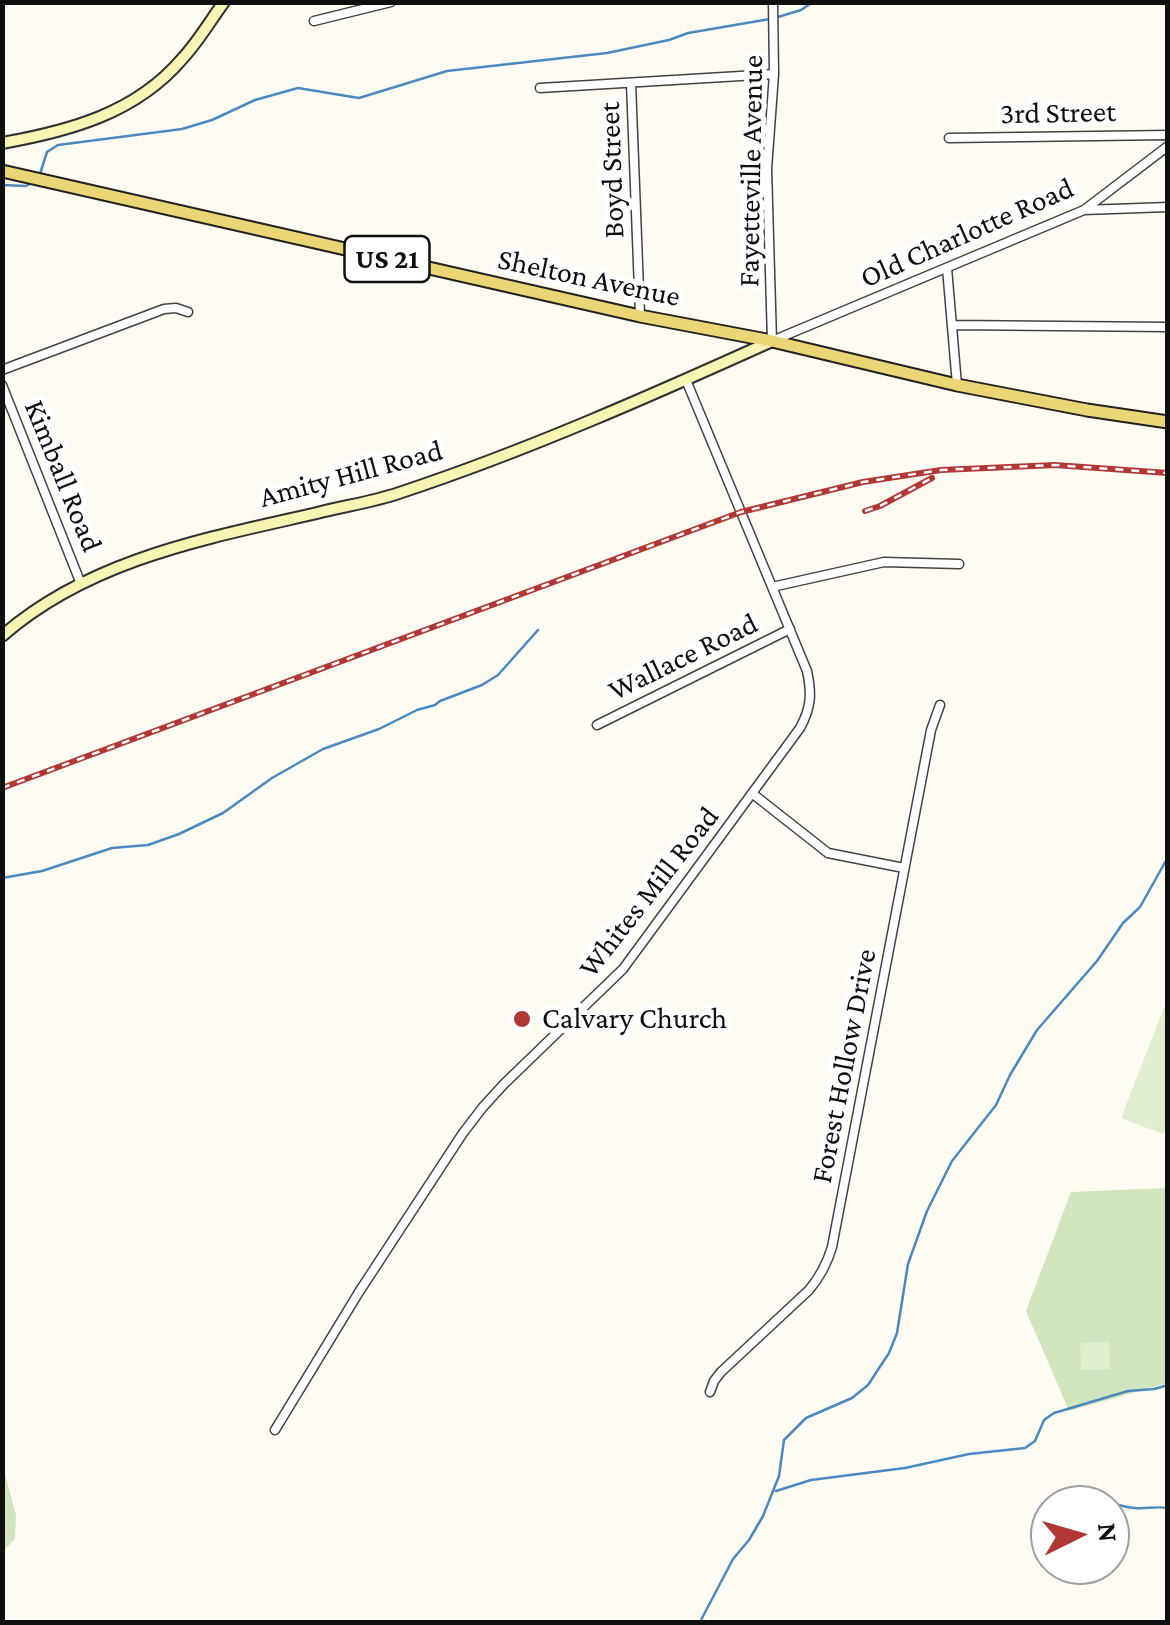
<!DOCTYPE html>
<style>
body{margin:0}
#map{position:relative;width:1170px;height:1625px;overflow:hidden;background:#fefcf2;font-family:"Crimson Pro",serif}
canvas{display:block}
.frame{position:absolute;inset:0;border:5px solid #0f0f0f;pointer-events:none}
.north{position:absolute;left:1030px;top:1485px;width:100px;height:100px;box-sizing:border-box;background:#fff;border:2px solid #9f9f9f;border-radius:50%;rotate:85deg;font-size:28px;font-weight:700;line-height:40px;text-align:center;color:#0f0f0f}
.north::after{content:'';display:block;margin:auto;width:35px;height:45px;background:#b13734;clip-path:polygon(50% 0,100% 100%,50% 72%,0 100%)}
</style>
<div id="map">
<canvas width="1170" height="1625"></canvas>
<div class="frame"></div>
<div class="north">N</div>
</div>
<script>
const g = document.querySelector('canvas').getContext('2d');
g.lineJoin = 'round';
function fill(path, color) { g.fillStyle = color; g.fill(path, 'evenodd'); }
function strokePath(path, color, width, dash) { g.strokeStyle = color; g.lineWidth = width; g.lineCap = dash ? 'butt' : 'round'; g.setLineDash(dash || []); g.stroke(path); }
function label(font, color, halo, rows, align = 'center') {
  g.font = font + ' "Crimson Pro",serif'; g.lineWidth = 10; g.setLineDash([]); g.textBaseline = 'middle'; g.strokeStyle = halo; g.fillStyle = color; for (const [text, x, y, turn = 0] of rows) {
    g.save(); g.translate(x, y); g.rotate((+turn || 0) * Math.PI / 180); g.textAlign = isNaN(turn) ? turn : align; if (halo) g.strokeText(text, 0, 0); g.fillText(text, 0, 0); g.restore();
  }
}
fill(new Path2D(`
 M1167,1188V1383L1069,1411L1026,1311L1071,1192Z
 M2,1463L16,1515L15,1539L3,1551Z`), '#d0e5be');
fill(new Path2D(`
 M1167,1000L1168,1124L1163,1134L1121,1118Z
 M1109,1342L1110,1369L1081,1370L1080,1343Z`), '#e1edcf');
strokePath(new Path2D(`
 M778,17L801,10L813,2
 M39,177L47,152L58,145L182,129L212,120L255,100L298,88L359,98L447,71L607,53L669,40L688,33L770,19
 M2,185L26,186L33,182
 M2,878L42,871L112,848L148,845L179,834L223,813L272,778L323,749L379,729L417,710L435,705L440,701L482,685L498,675L538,630
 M776,1491L811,1480L905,1468L969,1454L1025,1448L1035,1441L1044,1420L1054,1413L1128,1391L1154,1389L1168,1385
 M1089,1491C1103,1498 1118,1507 1135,1508C1146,1509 1156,1506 1168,1508
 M700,1622L733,1559L749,1540L763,1516L779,1476L784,1440L806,1418L852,1398L868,1385L889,1353L897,1333L908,1264L927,1211L952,1161L996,1105L1010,1075L1037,1030L1097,961L1123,923L1140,907L1168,857`), '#4a89c0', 2.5);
const street = new Path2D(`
 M773,2L774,74L767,169L772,341L1084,210L1168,146
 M314,21L391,2
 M631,83L640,316
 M540,88L774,74
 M949,138L1168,135
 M1084,210L1168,207
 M947,268L957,385
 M952,325L1168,327
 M2,370L164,309L176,308L188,312
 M2,385L81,584
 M772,587L884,562L959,564
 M597,725L790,629
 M753,794L828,853L904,868
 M710,1392L714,1381L721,1372L809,1290C820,1277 827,1264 832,1247L931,730L940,705
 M275,1430L359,1292L463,1133L483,1107L504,1084L623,969L800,728C811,708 812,694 807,671L686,380`);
const secondary = new Path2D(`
 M2,143C70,131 136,113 182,59C198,42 210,21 224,2
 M2,636C90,559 208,538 317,513C344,506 373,502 399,493C526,451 650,396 772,341`);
const primary = new Path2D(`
 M2,171L640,316L772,341L957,385L1087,410L1168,422`);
strokePath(street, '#424242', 11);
strokePath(secondary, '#313131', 14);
strokePath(primary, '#202020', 15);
strokePath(street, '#fff', 8);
strokePath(secondary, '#f7f4b4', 10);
strokePath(primary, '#ebd675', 11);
const rail = new Path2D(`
 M865,511L880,506L932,478
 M2,788L741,512L863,482L941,470L1055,465L1168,473`);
strokePath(rail, '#b13734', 6);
strokePath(rail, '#fff', 2.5, [8]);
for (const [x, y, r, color] of [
 [522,1019,10,"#b13734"]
]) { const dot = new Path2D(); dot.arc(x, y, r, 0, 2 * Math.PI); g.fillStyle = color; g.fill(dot); strokePath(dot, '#fff', 4); }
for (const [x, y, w] of [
 [387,259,85]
]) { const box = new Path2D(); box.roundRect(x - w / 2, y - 23, w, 46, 8); g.fillStyle = '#fff'; g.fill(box); strokePath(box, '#0f0f0f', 2.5); }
label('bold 28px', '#0f0f0f', null, [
 ["US 21",387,259]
]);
label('30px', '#0f0f0f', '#fff', [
 ["3rd Street",1058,113,-1],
 ["Boyd Street",612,170,-92],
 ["Fayetteville Avenue",751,171,-89],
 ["Old Charlotte Road",967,233,-24],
 ["Shelton Avenue",589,278,12],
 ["Amity Hill Road",351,474,-15],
 ["Kimball Road",63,476,68],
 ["Wallace Road",683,657,-26],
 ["Whites Mill Road",649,892,-52],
 ["Forest Hollow Drive",844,1066,-79]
]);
label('30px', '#0f0f0f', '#fff', [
 ["Calvary Church",542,1019]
], 'left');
</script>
